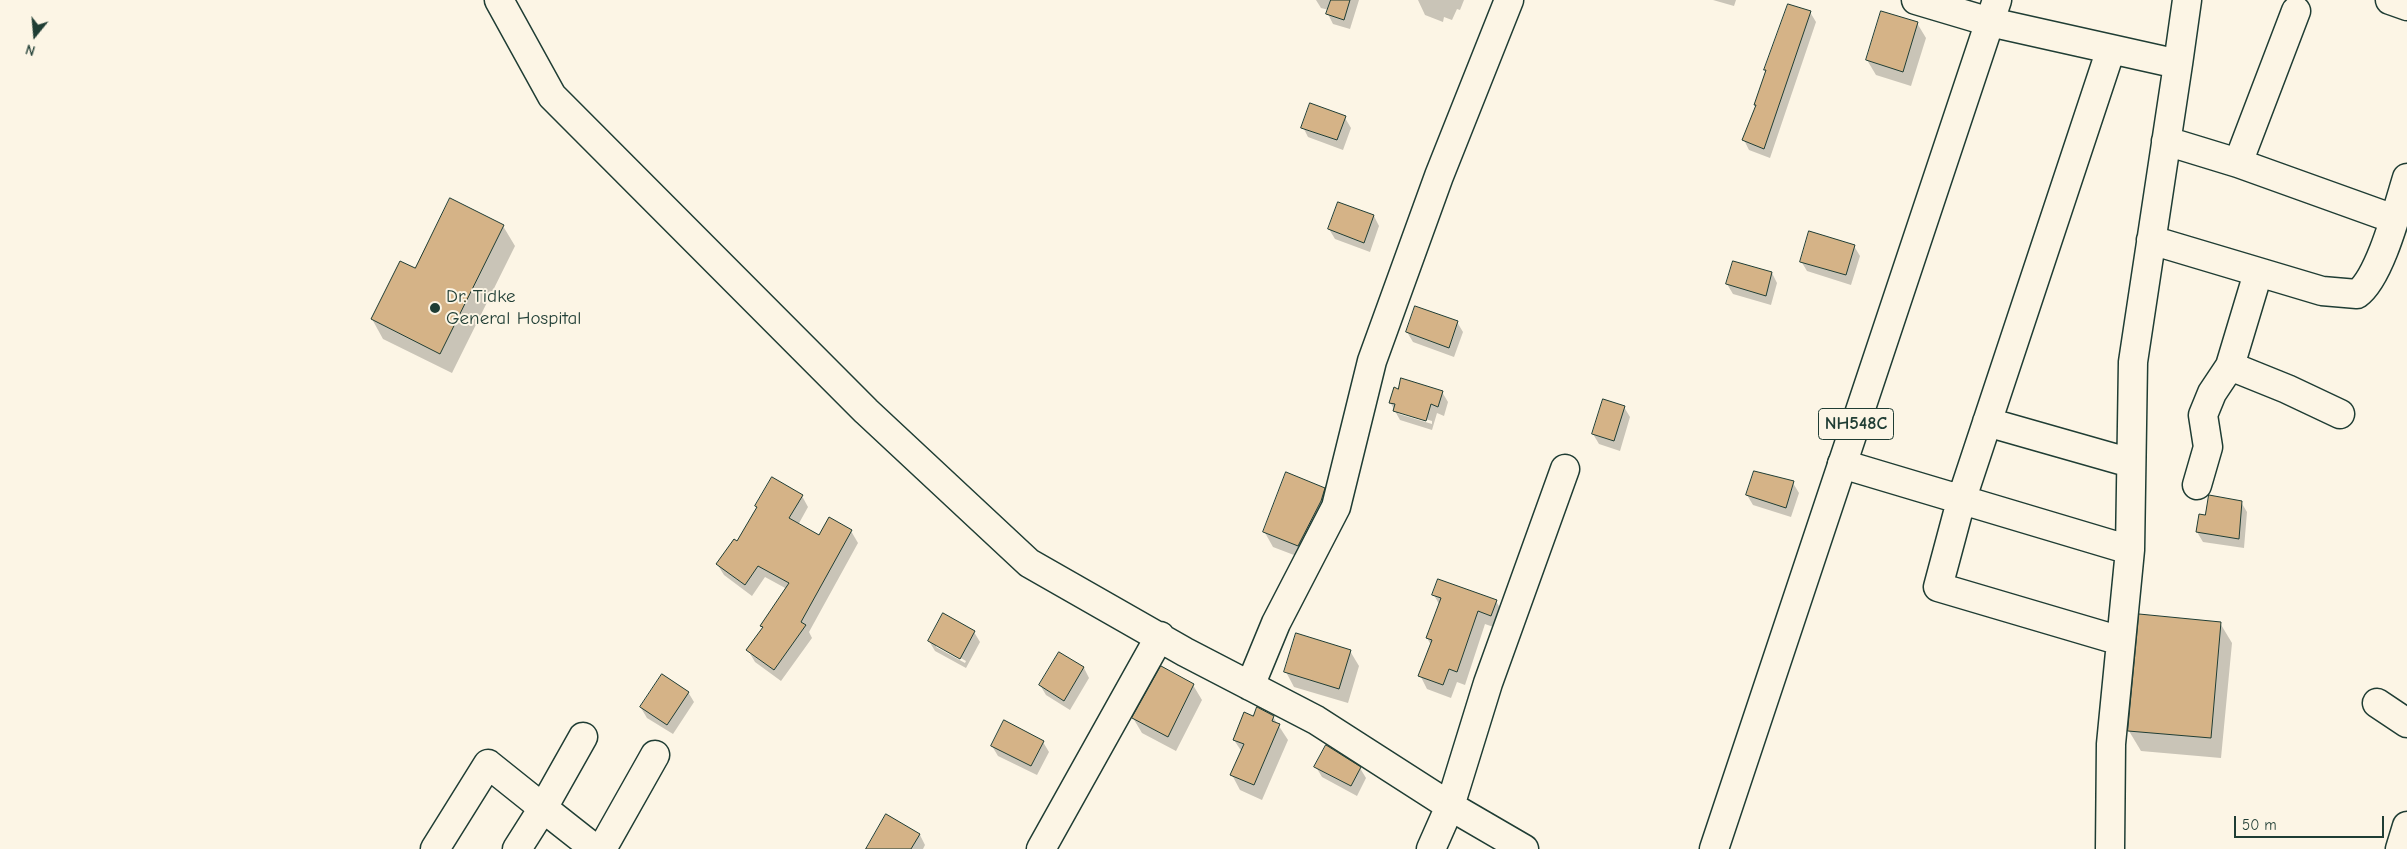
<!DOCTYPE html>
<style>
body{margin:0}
#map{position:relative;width:2407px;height:849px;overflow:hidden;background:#fcf5e5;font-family:"Comic Neue",sans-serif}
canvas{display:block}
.north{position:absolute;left:10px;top:10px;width:50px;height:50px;-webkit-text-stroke:4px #fcf5e5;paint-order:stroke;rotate:197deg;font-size:14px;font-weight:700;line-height:20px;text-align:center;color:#1f3d34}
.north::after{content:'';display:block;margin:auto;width:18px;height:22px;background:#1f3d34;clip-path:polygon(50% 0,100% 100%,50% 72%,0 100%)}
.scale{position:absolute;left:2234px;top:816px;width:150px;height:22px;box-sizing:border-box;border:2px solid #1f3d34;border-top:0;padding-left:6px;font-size:15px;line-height:18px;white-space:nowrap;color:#1f3d34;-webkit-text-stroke:4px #fcf5e5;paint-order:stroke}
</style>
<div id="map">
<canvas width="2407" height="849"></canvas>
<div class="north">N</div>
<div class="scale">50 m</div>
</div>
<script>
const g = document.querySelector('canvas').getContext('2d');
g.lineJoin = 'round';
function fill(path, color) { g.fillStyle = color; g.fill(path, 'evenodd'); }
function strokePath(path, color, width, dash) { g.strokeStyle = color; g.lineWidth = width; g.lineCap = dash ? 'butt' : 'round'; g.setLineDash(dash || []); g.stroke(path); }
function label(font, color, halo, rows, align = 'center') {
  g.font = font + ' "Comic Neue",sans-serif'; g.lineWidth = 4; g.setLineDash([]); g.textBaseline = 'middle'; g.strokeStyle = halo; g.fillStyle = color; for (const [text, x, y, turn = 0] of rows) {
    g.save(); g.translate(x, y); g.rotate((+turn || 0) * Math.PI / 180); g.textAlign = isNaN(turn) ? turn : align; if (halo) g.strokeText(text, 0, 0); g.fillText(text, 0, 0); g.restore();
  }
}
fill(new Path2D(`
 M1316,0H1359L1350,29L1333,24L1328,14L1329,10L1321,8Z
 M1418,0H1464L1460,10L1457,9L1452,20L1444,17L1443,22L1425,15Z
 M1713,0H1736L1734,6Z
 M1810,12L1816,22L1770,158L1749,150L1744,140L1756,107L1755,105L1767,72L1765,70Z
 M1917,23L1926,38L1911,86L1876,75L1867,60Z
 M1345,118L1351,128L1343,150L1308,137L1303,127Z
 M1339,204L1374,216L1379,226L1370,252L1335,239L1329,229Z
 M503,226L515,246L452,373L383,339L372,319L416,270Z
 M1854,246L1860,256L1851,285L1807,271L1801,261Z
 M1772,273L1777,283L1771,305L1733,294L1727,284Z
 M1457,322L1463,332L1454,357L1413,342L1407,332Z
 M1442,392L1448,402L1444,416L1437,413L1432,430L1400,420L1390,402ZM1395,410L1432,421V424L1399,414Z
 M1624,407L1630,417L1620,451L1599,444L1593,434Z
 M1793,483L1799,493L1791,517L1753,505L1747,495Z
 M1324,489L1333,504L1307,560L1273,547L1264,531Z
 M802,496L808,507L798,525L820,537L851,531L858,543L809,632L812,638L781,681L755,662L748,650L763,629L761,626L787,589L765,577L752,596L724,575L717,564L737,543L758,509L756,506Z
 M2241,502L2247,512L2244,548L2203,542L2197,532L2206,517Z
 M1434,595L1496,601L1504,615L1499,629L1485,624L1465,685L1457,682L1451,698L1427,689L1420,675L1431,645L1427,638L1440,606Z
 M944,615L974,632L980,642L966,668L935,651L929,641ZM936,644L966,661L965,663L936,647Z
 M2220,623L2232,643L2221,758L2141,751L2129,731Z
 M1350,651L1359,666L1348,703L1294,687L1286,672Z
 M1060,654L1084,668L1089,678L1070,710L1046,695L1040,685Z
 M1193,685L1202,700L1176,751L1142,733L1133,718Z
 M688,692L694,702L673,734L647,718L641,708Z
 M1273,717L1288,740L1262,800L1240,790L1232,775L1242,752L1234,740L1253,718Z
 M1043,742L1049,752L1037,775L998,756L992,746Z
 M1316,767L1360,768L1366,778L1357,796L1322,777Z
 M920,835L925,845L923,849H873Z`), '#0003');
const building = new Path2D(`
 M1331,0H1350L1344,20L1326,14Z
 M1788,4L1811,11L1764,149L1742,140L1756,105H1754L1766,70H1764Z
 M1881,11L1918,22L1903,72L1866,60Z
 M1310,103L1346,116L1337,140L1301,128Z
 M450,198L504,225L440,354L371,319L400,261L415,268Z
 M1338,202L1374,215L1364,243L1328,229Z
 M1809,231L1855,245L1846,275L1800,262Z
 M1733,261L1772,272L1766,296L1726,284Z
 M1415,306L1458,321L1449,348L1406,332Z
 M1401,378L1443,391L1438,407L1431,404L1426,421L1393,411L1395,404L1389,403L1394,387L1398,389Z
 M1603,399L1625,406L1614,441L1592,434Z
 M1754,471L1794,481L1786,508L1746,495Z
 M1286,472L1325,488L1321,501L1298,546L1263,532Z
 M772,477L803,495L789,518L819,535L829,517L852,530L801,622L806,625L774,670L746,650L763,627L760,626L789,583L758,566L745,585L716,564L734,539L737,541L757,507L755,506Z
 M2209,495L2242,501L2239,539L2196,532L2199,514L2205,515Z
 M1438,579L1497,600L1491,616L1478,611L1457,672L1449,669L1443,685L1418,676L1432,640L1426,638L1441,598L1432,595Z
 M943,613L975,631L960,659L928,641Z
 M2139,614L2221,622L2211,738L2128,731Z
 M1296,633L1351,650L1339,689L1284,672Z
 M1059,652L1084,667L1064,701L1039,685Z
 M1161,666L1194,684L1168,737L1132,718Z
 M662,674L689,692L667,725L640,707Z
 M1257,707L1274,716L1272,721L1280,724L1254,785L1230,775L1244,744L1233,740L1244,712L1253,716Z
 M1004,720L1044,741L1031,766L991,746Z
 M1326,745L1361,767L1351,786L1314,767Z
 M886,814L920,834L911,849H866Z`);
fill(building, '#d5b387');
strokePath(building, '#1f3d34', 1);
const minor = new Path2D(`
 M499,0L552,96L866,411L1029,563L1185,652L1316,720L1450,806L1524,849
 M1916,0L1990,22L2178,64L2187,0
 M2390,0L2407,6
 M2111,49L1961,501L1938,587L2121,641
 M2166,141L2238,163L2394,219
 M2238,163L2296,11
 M2151,240L2322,291L2357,294C2380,278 2398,207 2407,178
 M2230,366L2287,389L2340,414
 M1987,422L2131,463
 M1842,464L2130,550
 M2197,485L2208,447L2203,415L2212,393L2230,366L2258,273
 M1250,686L1276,623L1336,507L1372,361L1439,176L1509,0
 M2377,703L2407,723
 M435,849L488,764L543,808L583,737
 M517,849L543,808L595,849
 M602,849L655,755
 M1041,849L1160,636
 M1431,849L1450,806L1488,683L1565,469
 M2110,849L2111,744L2130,550L2133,362L2178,64
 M2400,849L2407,826`);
const highway = new Path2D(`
 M1714,849L1997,0`);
strokePath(minor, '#1f3d34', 31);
strokePath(highway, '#1f3d34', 31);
strokePath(minor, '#fcf5e5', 28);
strokePath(highway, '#fcf5e5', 28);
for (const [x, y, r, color] of [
 [435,308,6,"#1f3d34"]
]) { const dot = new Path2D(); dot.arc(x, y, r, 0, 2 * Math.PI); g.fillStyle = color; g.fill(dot); strokePath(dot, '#fcf5e5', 2); }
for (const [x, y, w] of [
 [1856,424,75]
]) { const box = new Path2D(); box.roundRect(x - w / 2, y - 15.5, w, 31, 4); g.fillStyle = '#fcf5e5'; g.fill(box); strokePath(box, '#1f3d34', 1); }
label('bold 18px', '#1f3d34', null, [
 ["NH548C",1856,424]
]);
label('19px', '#1f3d34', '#fcf5e5', [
 ["Dr. Tidke",446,297],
 ["General Hospital",446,319]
], 'left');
</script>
